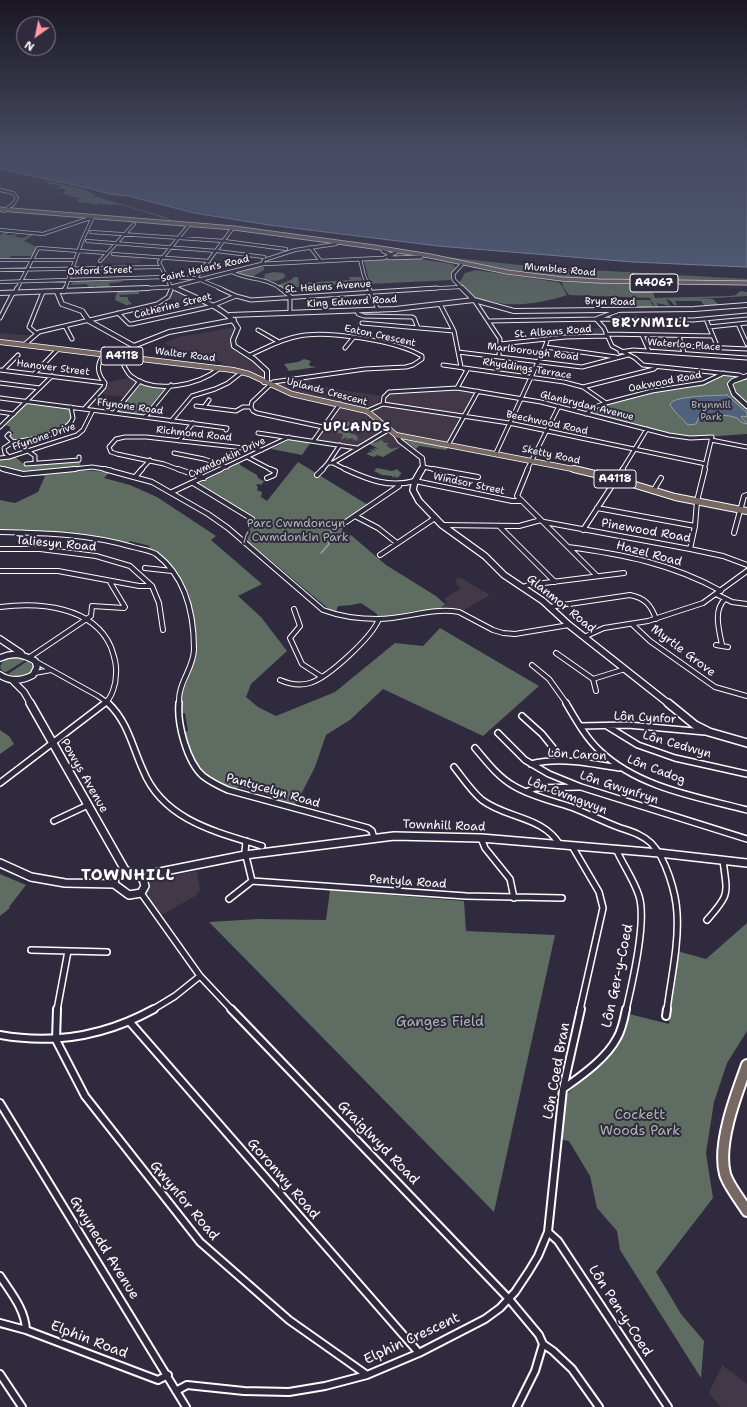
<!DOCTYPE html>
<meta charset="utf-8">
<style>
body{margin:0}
#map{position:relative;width:747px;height:1407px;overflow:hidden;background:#2f2a3d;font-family:"Shantell Sans",sans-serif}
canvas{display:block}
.north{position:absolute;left:16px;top:16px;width:40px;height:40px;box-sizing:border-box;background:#2f2a3d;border:1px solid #827f8b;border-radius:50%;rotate:213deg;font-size:11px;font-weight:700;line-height:16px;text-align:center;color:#fff}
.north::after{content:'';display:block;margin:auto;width:14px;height:18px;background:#ff9aa2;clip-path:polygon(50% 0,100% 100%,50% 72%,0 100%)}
</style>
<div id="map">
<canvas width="747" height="1407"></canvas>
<div class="north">N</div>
</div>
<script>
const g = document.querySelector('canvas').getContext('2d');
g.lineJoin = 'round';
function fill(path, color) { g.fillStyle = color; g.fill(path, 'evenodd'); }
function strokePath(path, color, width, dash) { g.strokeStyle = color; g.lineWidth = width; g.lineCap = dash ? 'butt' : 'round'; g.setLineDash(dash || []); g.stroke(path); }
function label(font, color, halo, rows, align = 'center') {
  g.font = font + ' "Shantell Sans",sans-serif'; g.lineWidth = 4; g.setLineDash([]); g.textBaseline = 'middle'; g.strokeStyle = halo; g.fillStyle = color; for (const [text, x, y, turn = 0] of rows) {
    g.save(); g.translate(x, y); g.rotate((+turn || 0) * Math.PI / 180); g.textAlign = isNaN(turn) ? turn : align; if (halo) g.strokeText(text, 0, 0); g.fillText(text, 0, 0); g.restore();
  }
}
fill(new Path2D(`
 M107,254L142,257L139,261H142L141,263H98Z
 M174,288L210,306L193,310L170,298L171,289Z
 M236,327L231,339L232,347L250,356L266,370L265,380L220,366L223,363L208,354L173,350L174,348L164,343L178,337Z
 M602,328L604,335H572L567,329Z
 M0,333L17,335H32L24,342L0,339Z
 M645,336H674L681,352L653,350Z
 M305,376L312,384L347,391L381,396L377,405L365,408L295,393L269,381Z
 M129,378L137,382L124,397L100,394L109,384V382Z
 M457,389L475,392L462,415L389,404L385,401L386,396L391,392Z
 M341,406L366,413L403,446L389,453L364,441L356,446L316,439Z
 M387,406L461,417L447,443L394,433L372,412L375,410Z
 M456,578L463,579L490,595L463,611L458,609L442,608L447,602L444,599L461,588L457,585Z
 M197,871L200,890L197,895L160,916L148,897L146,892L151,881L156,878Z
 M722,1365L747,1384V1407H721L709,1393Z`), '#423848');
fill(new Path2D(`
 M47,181L84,189L96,196L90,198L97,197L168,218L171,221H168V219L160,218L161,217L121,205L100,204L98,203L97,205H83H93L96,204L78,202L77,200L79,199L81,200L79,198L64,194L63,193L66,190L64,189L53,188L61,187L59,185L48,184Z
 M6,231L9,232L6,235H14L19,233L15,236C26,241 27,233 35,234L24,241L37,247L32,256H11L7,260H0V235Z
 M446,257L538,267L747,279V281L620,280L570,278L503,269Z
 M414,258L452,264L456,267L451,275V280L370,284L364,261H365Z
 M264,267V270L250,278L238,273L252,268Z
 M476,270L557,282L560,283L567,295C542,303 514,308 489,301L485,303L475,299L459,283L465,273Z
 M274,272L283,273L286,276C280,282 271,282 264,278L265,274Z
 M294,277H298L299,283L350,280L349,277H361L363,283L283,288L278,285L291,280Z
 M101,281H122V282L110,283L109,286L111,287L110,288H98L96,286H93L92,288H90L86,284L70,285L73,282V283C78,280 95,282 101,281Z
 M562,282L650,284L655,298L730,296L736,295L740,291L747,292V296L698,299H713L719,305H724L726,306L704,305L701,301H675L677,305H674L671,301L666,299L670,306L657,303L658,307L656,308L714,307L634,309L637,308L632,300H650L654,308H656L650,299L652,298L569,295L563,287Z
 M139,291V294L119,295L120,297H128V300L132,304L127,305L128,306L115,300L117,292Z
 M304,359L311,361L309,364L310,366L317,367L289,371L284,364L298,362Z
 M724,375L744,377L733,381L730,389L747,406V434L690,438L669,435L590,412L593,409C612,404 630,396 650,393C676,388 701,390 724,375Z
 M747,378V404C740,397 732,393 734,382Z
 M142,383L162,386L165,388L143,415L117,412Z
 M28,402L70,409C71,414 72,417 70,421C63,434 28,438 14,441L9,437L14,433L10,430V427L6,425Z
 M354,420L357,423L365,422L364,424L367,423L366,426L363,427L365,428L370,427L373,429L363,433L357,427H353L354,430L350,431L349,433L356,435L358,439L356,442V439L353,441V438H351L350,441V438L346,440L347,437H346L341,440L343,434L325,430L327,428L341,430L343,427L339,426H344L346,423L342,421L350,422Z
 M291,439L300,440L299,442H311L302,455L271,449Z
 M383,439L382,441L384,442L383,443H389L386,445L391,449L400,447L383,457L377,455L374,457L366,454L370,452L368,451L373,453L370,449L376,451L373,448L379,449L369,444H371L370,443L373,442L375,443Z
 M404,440L447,447L448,448L446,450L419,446L416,449Z
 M15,457L26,466L80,461L81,470L110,472L104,478L130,485L157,497L216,536L211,540L262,584L238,596L261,617L287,651L251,684L246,697L258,707L276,716L335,692L395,643L423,646L440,628L539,686L483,736L383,689L350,720L326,735L315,767L295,806L272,800L273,796L238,787L236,790C203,780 194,763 183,732L188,731L185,713H180L181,695L191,670L196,654L194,618L188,592L175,572L158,552L148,549L150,546L130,541L128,543L108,538L66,533L71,530L64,533L0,531V500L15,503L38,492L45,476L19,475L0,470V459Z
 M298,462L368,505L336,526L352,536L386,565L436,596L445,604L440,609L419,610L386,617L377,616V614L361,603L352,605L338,606L336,612L331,611L243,537L254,519L198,484L240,463V465L257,475L258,478L263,481L265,480L261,485L259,484L256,485L258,487L257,490L262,492L261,497L267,501Z
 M377,468L392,471L397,469L402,474L399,475L400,476L396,478L394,476L392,478V476L382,475L374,471Z
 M19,657L25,659L24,661L6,672L2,671L0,667C3,658 10,657 19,657Z
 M28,661L34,667L29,674L16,678L8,674L26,662Z
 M0,730L9,736L14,744L0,754Z
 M0,874L26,885L9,907L10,908L0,916Z
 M330,890L464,901L466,931L555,935L494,1212L209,922L258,919L326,920Z
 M747,923V1031L727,1063L714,1102L706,1153L713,1198L656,1272L681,1314L704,1341L701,1378L620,1250L617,1231L597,1208L590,1176L569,1141L559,1139L566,1095L608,1054L622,1037L629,1014L669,1024L677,951L706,959Z`), '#5e6c62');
const water = new Path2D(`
 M0,151H747V267L633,262L438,246L269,225L194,213L128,196L109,194L92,189L0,169Z
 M727,395L747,413V417L742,416L741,417L747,424L743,423L737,418L730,416L717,415L699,417L696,424L688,425C684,420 671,409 670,404C675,395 716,396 727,395Z`);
fill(water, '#50617b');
strokePath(water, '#96a0b0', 1);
strokePath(new Path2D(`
 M321,553L329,544L328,541L331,539V529`), '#96a0b0', 1.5);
const streetFar4 = new Path2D(`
 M0,190L13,193L17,198L14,203L4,211
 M0,230L43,234L93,217
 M91,232L224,241L286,249
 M87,241L217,251L264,257
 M310,247L320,260
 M113,254L209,261
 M360,259L364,276L370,289
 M0,260H75
 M100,261L134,224
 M262,264L264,260L295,250L336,244
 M0,270L160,267
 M232,272C249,281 266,277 281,289
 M196,278L232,229
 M0,282L165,277L196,278L222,289
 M171,287L159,262L188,226
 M17,289L38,248L107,253
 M65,289L82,241L93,217
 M421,289L461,287`);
const streetFar3 = new Path2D(`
 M219,288L236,296L251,300L437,288
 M280,288L290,296V313
 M369,288L378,310
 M64,292L65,288
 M15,293L17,288
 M474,300L500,339L499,356
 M440,304L454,331L461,367L467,370L457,388
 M357,310L358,314L364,316L412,317L414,318L418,328
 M118,313L129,324H132L209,307L236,296
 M0,318L13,293
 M598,318L620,310
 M596,319L604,328L612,346L635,358L643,365L739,375L744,377
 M706,319L718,348
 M489,321L596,319L693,320L747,315
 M362,323L454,331
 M738,324L747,344
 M65,326L72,339
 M709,327L747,323
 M258,330L279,342
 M36,333L29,327L43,292
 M606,334L713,336
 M642,335L649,351
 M679,336L684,353
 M500,344L565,337L607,336
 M24,345L39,332L157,304L168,297L171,290
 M683,346L747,349
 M545,347L616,357
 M345,348L353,338
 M458,352L582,367L628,355
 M620,352L633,350L747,358
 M104,354C96,365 97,373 105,383
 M250,355C266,348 281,339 299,336C327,330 397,341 422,356V359L413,365L406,367L365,369L273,382L252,402L251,407L253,411L257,413L323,427
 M128,357L124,366C126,369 128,374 131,376C155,395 199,385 220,368
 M443,365L564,382L583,387L606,403
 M0,370L105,383
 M3,370L18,355
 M34,374L58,349
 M0,383L40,388
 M583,387L654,369L656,367
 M0,398L227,428L226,430
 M383,404L384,397L389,392L457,388L541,402L669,435L690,438L712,437L704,470
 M196,406L236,411L243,407H251
 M204,407L209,400
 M84,409L104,387L105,383
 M367,411L383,404L509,423L706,464
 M0,412L14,414
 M114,413L140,381
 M586,414L595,407L606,403L652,391L703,383L724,373
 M145,417L171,385
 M171,421L192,396L215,389L228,383L242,372
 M0,427L52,376
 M258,433L357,448
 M9,434L7,436L13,442L4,448L5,453L9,457
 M314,440L340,404
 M711,440L747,447
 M179,441L193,423
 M13,442C29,439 67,436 73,418L71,407
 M448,445L478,391
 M28,451L35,456V463
 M174,453L204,459L227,467
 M496,453L545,347L547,341L546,339
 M247,457L272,470
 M0,458L9,457L77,435L83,430L93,410
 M328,463L340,445
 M333,463L347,470
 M26,464L79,460V457
 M423,467L438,470
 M0,468L7,470
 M65,470L92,467L111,470
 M141,470L150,460
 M180,470L164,464L117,454L111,452L109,447L116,439L125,437H146L262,450
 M219,470L289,437
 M322,470L328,463H333L388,430
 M527,470L559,406
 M622,470L647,429`);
const streetFar2 = new Path2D(`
 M3,469L23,474L75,469
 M104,469L152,482L208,514L228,528L323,610C339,616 361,619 378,619C406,619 431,607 459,612L493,630L503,633L515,634L569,625
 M178,469L204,478
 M345,469C369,480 389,488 415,481L512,501H520
 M433,469L478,477
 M528,469L517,496L597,576
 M317,475L323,469
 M136,476L142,469
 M267,478L274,475L275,471L270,469
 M193,483L252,519
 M653,491L661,478
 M172,492L221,469
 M597,508L695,526
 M355,516L378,528L397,543
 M544,522L690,549L723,556L747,565
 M442,525L519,526L541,520
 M340,526L399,486
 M499,526L555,582
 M583,530L623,469
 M0,532C46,533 88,534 133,547C139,549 150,550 156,554C186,577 194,613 194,649C194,665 183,677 180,692C179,696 179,700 179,704
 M734,533L744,496L747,495
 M568,547C622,554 673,564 721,591
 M0,549H40L96,556L130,566L152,586L159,603L163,630
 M690,549L695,526L697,501L705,469
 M380,555L435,518
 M145,568L172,571
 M0,571H58L139,586H152
 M523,587L528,585L624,573
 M716,594L732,602L747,604
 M0,607C39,602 93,606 111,647C114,656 117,664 116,674C116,684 112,698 104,704
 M549,607L630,595C645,598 651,605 656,619
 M294,609L300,626L290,638L302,664L322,677
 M633,625L650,641L715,687L747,696
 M584,637L604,628L648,621L703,603L747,571
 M716,645L728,647
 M722,645C719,630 713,610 725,599
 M556,653L593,679L625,669
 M30,657L91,616L92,606L124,608L125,607L110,582
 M35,661L98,696L109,704
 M532,665L549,679L567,704
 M35,673L51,670
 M593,679L596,691
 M280,680C289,684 300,686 310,683C329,677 372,637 379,619`);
const streetFar1 = new Path2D(`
 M108,703C128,722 132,746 143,770C163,820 216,832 262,846
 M179,703C177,724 187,762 203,776C211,782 219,786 228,790L368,828L372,831L374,838
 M566,703C576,720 586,738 600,751C639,788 698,797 747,810
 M522,716L542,734L564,761
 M580,726L628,725L705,732
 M607,726L638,745L675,758L747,774
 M498,733L525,760L549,774L581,787L747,839
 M475,748C487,762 498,777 514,786C531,796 552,801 571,807C587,813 602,821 618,827C629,831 642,834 651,843C666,858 676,893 677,913C679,945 671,978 667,1010
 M531,764C559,757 591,763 619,768
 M454,767C463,778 471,791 482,800C507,819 543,816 560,845
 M0,783L105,703
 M526,792L535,788L580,787
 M54,821L88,805
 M481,838L485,848L510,879L514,898
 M246,841L245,852L252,881
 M572,846L599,892L603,908L580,1010
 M616,849C623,865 634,880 639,896C647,921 632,984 626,1010
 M252,881L466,896L562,898
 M141,893L200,976L232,1010
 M229,899L252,881
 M707,920C731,893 727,894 723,860
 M31,950L107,952
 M57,1010L68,951
 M152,1010L175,996L200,976`);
const street = new Path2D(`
 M57,1009L56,1040L85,1096L200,1242L289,1320L367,1375
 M231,1009L509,1299L539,1335L543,1344L553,1351L572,1369L599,1407
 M666,1016L667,1009
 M129,1021L419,1353
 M0,1035C55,1045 105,1036 154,1009
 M563,1089C581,1076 606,1059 617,1038C622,1030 624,1019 626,1009
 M0,1103L186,1407
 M548,1232L558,1241L668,1407
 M0,1276C11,1293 25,1309 26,1330
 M0,1323L26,1330L158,1380L168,1375
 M0,1374L22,1407
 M176,1391L187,1385L244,1391L289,1392L325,1386L367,1375L419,1353L485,1319L500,1308L515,1292L529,1271L538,1256L548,1232L563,1089L581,1009
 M517,1407L535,1371L543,1344`);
const secondaryFar3 = new Path2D(`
 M383,251L392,255
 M389,258L421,257
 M462,264L453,274L454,280L463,289
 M172,287L177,289
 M133,289L171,287L262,264L384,258L397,252`);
const secondaryFar2 = new Path2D(`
 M175,288C195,298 228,308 238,328L233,340L234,346L254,359L267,371V380L264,382
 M462,288L474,300
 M57,292L62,304L82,311L89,321L134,346
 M0,293L148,288
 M230,315L395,309L474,300L514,311L694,309L747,305
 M125,357L136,345L169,332L234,320
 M747,376L733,381L730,384L734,394L747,406
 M396,435L400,441L422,458L423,467L421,470`);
const secondaryFar1 = new Path2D(`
 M422,469L415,481L413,490L419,501L442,525L485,556L504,575L543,601L569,625L669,704
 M0,639L21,653
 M0,658C13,652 23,654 35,661L37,667L33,675C22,681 11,682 0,675
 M13,681L24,692L31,704`);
const secondary = new Path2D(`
 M30,703L125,870
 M668,703L695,725L709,732L747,743
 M0,863L31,877L65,883L114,884
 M125,870L143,879L145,886L141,893L129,895L114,884L115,878Z
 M143,879L155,873L245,855L394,836L481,838L659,853L747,863`);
const primaryFar3 = new Path2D(`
 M0,209L234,228L374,247L430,256L507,272L562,279L598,281L747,283`);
const primaryFar2 = new Path2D(`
 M0,342L233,370L249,374L292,394L367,411L396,435L578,470`);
const primaryFar1 = new Path2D(`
 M574,469L616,479L675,497L747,511`);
const primary = new Path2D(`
 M747,1065C736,1095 717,1144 725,1174C728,1185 741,1201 747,1211`);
strokePath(streetFar4, '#fff', 4);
strokePath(streetFar3, '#fff', 5);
strokePath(streetFar2, '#fff', 6);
strokePath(streetFar1, '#fff', 8);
strokePath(street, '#fff', 10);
strokePath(secondaryFar3, '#fff', 4.5);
strokePath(secondaryFar2, '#fff', 6);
strokePath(secondaryFar1, '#fff', 8);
strokePath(secondary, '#fff', 10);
strokePath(primaryFar3, '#fff', 5);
strokePath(primaryFar2, '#fff', 6);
strokePath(primaryFar1, '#fff', 8);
strokePath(primary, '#fff', 14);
strokePath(streetFar4, '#2f2a3d', 2.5);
strokePath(streetFar3, '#2f2a3d', 3);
strokePath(streetFar2, '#2f2a3d', 4);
strokePath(streetFar1, '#2f2a3d', 5);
strokePath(street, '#2f2a3d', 6);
strokePath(secondaryFar3, '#2f2a3d', 3);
strokePath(secondaryFar2, '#2f2a3d', 4);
strokePath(secondaryFar1, '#2f2a3d', 5.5);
strokePath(secondary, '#2f2a3d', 7);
strokePath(primaryFar3, '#776864', 3.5);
strokePath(primaryFar2, '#776864', 4.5);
strokePath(primaryFar1, '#776864', 6);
strokePath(primary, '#776864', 10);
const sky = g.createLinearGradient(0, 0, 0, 348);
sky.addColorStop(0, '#1a1722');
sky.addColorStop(0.43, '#474a62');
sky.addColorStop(1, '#474a6200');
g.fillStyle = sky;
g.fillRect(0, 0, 747, 348);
label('10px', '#fff', '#2f2a3d', [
 ["Saint Helen's Road",205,269,-13],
 ["Mumbles Road",560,270,5],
 ["Oxford Street",100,271,-2],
 ["St. Helens Avenue",328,287,-4],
 ["King Edward Road",352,302,-3],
 ["Bryn Road",610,302,1],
 ["Catherine Street",173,306,-14],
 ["St. Albans Road",553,332,-4],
 ["Eaton Crescent",380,336,12],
 ["Waterloo Place",684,345,4],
 ["Marlborough Road",533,352,7],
 ["Walter Road",185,355,7],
 ["Hanover Street",53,368,7],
 ["Rhyddings Terrace",527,369,9],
 ["Oakwood Road",665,382,-11],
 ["Uplands Crescent",327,392,15],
 ["Glanbrydan Avenue",587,406,14],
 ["Ffynone Road",130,407,8],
 ["Beechwood Road",547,423,12],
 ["Richmond Road",194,434,6],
 ["Ffynone Drive",44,437,-19],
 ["Sketty Road",551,455,12],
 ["Cwmdonkin Drive",227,458,-25],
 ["Windsor Street",469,484,12]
]);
label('10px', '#aeb6b0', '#2f2a3d', [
 ["Brynmill",711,405],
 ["Park",711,417]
]);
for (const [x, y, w] of [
 [654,283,48],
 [122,356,42],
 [615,479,42]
]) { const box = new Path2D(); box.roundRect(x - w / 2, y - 9, w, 18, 3); g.fillStyle = '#2f2a3d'; g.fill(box); strokePath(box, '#fff', 1); }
label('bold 11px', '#fff', null, [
 ["A4067",654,283],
 ["A4118",122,356],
 ["A4118",615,479]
]);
label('12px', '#aeb6b0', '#2f2a3d', [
 ["Parc Cwmdoncyn",296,524],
 ["/ Cwmdonkin Park",296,538]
]);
label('12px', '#fff', '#2f2a3d', [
 ["Pinewood Road",646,531,10],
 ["Taliesyn Road",56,544,5],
 ["Hazel Road",649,554,15],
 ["Glanmor Road",561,604,39],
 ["Myrtle Grove",683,651,37],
 ["Lôn Cynfor",645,718,3],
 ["Lôn Cedwyn",677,745,16],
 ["Lôn Caron",577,755,3],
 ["Lôn Cadog",656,770,21],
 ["Powys Avenue",84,776,60],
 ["Lôn Gwynfryn",619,788,18],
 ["Pantycelyn Road",273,791,16],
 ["Lôn Cwmgwyn",567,796,21],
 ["Townhill Road",444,826,2],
 ["Pentyla Road",408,882,4]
]);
g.letterSpacing = '1px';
label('bold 13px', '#fff', '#2f2a3d', [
 ["BRYNMILL",651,324],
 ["UPLANDS",357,428]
]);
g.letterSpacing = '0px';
label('14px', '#fff', '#2f2a3d', [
 ["Lôn Ger-y-Coed",618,976,-78],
 ["Lôn Coed Bran",557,1071,-80],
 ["Graiglwyd Road",378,1143,46],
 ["Goronwy Road",283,1179,49],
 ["Gwynfor Road",184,1201,50],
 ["Gwynedd Avenue",104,1248,58],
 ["Lôn Pen-y-Coed",620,1311,57],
 ["Elphin Crescent",412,1339,-25],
 ["Elphin Road",89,1340,21]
]);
label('14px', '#aeb6b0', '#2f2a3d', [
 ["Ganges Field",440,1022],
 ["Cockett",640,1115],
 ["Woods Park",640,1131]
]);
g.letterSpacing = '1px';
label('bold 16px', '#fff', '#2f2a3d', [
 ["TOWNHILL",128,876]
]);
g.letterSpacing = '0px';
</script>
